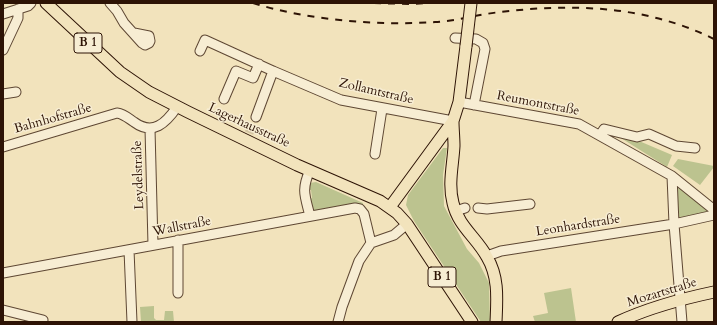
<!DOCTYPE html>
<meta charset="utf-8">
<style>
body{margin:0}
#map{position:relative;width:717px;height:325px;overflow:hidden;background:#f2e3bc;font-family:Cardo,serif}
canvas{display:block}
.frame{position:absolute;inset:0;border:4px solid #2d1305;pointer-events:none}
</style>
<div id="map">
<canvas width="717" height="325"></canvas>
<div class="frame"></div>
</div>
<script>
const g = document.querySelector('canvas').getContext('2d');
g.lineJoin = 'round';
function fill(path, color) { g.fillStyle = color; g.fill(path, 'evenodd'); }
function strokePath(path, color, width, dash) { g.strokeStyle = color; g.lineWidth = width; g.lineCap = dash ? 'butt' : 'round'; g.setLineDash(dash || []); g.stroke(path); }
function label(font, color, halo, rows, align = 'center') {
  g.font = font + ' Cardo,serif'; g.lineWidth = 3; g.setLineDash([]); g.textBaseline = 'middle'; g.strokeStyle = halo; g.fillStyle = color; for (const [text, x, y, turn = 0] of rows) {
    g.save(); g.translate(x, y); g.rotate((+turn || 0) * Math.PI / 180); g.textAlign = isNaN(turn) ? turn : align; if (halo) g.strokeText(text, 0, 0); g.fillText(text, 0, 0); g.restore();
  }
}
fill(new Path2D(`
 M613,133L632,138L672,155L667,167Z
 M443,148H447L443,175L444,206L467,249L479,263L489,283L490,322H481L414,221L406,205L408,195Z
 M678,159L714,166V167L700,185L673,166Z
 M316,182L363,203V205L356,203L312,211L310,199L312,198L311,190H309L310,183Z
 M677,184L710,210L709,212L679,218L677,217L675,188Z
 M571,288L576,322H535L533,316L548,313L544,293Z
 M154,306V318L156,320H164L165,311H173L174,322H141L140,307Z`), '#bcc38f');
strokePath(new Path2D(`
 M249,133L256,117`), '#d4c4a1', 9, [9, 4.5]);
const minor = new Path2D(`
 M110,3L117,11L124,23L142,43L145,45L149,43L150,41L149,36L134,33
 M3,14L28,6L31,3
 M455,38L476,39L483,43L485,49L474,105
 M3,50L18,18V9
 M200,51L205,40L273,71L341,100L453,121
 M3,94L16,92
 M224,99L236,71L253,78L259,64
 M459,102L579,124L672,176L713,209L714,212
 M256,117L273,71
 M150,129L153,245
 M600,135L604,129L637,137L649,134L676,146L695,148
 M3,147L117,113C124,114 128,118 134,122C153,136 166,123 177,107
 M375,154L382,109
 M672,176L674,224L682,322
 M478,208L487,209L530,204
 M456,211L465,208
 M310,216C305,196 301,190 310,170
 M129,250L132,322
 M487,256L501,251L674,224L714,215
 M3,273L355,208L360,209L364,214L371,243
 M178,293V240
 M3,310L43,320
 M338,322L342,307L359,261L371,243L394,235L407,224`);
const major = new Path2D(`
 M46,3L120,72L149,92L188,112L297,165L380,201L397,213L407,224L472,322
 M453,121C453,129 454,138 454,146C453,165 448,184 453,203C458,226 477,238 487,257C499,277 497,299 496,322
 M390,207L453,121L459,102L466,46
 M618,322C648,308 681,299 714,292`);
strokePath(minor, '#5e4733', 11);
strokePath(major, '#2d1305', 13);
strokePath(minor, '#f7edd3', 9);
strokePath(major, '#f2e3bc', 11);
strokePath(new Path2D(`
 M253,3C307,20 378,26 435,22C457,21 479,14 501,12C574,3 647,6 714,39
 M374,3L410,4L430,3`), '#2d1305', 2, [7, 7]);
const majorBridge = new Path2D(`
 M466,46L471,3`);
strokePath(majorBridge, '#2d1305', 13, []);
strokePath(majorBridge, '#f2e3bc', 11);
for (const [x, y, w] of [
 [88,43,28],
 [442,277,28]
]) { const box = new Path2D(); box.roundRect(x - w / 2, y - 10, w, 20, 3); g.fillStyle = '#f7edd3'; g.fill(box); strokePath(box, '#2d1305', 1); }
label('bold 12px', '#2d1305', null, [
 ["B 1",88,43],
 ["B 1",442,277]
]);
label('13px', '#2d1305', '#f7edd3', [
 ["Zollamtstraße",376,92,13],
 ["Reumontstraße",538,104,11],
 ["Bahnhofstraße",53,119,-16],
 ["Lagerhausstraße",249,126,25],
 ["Leydelstraße",139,175,-92],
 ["Leonhardstraße",578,226,-9],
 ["Wallstraße",182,227,-11],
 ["Mozartstraße",662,293,-17]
]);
</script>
